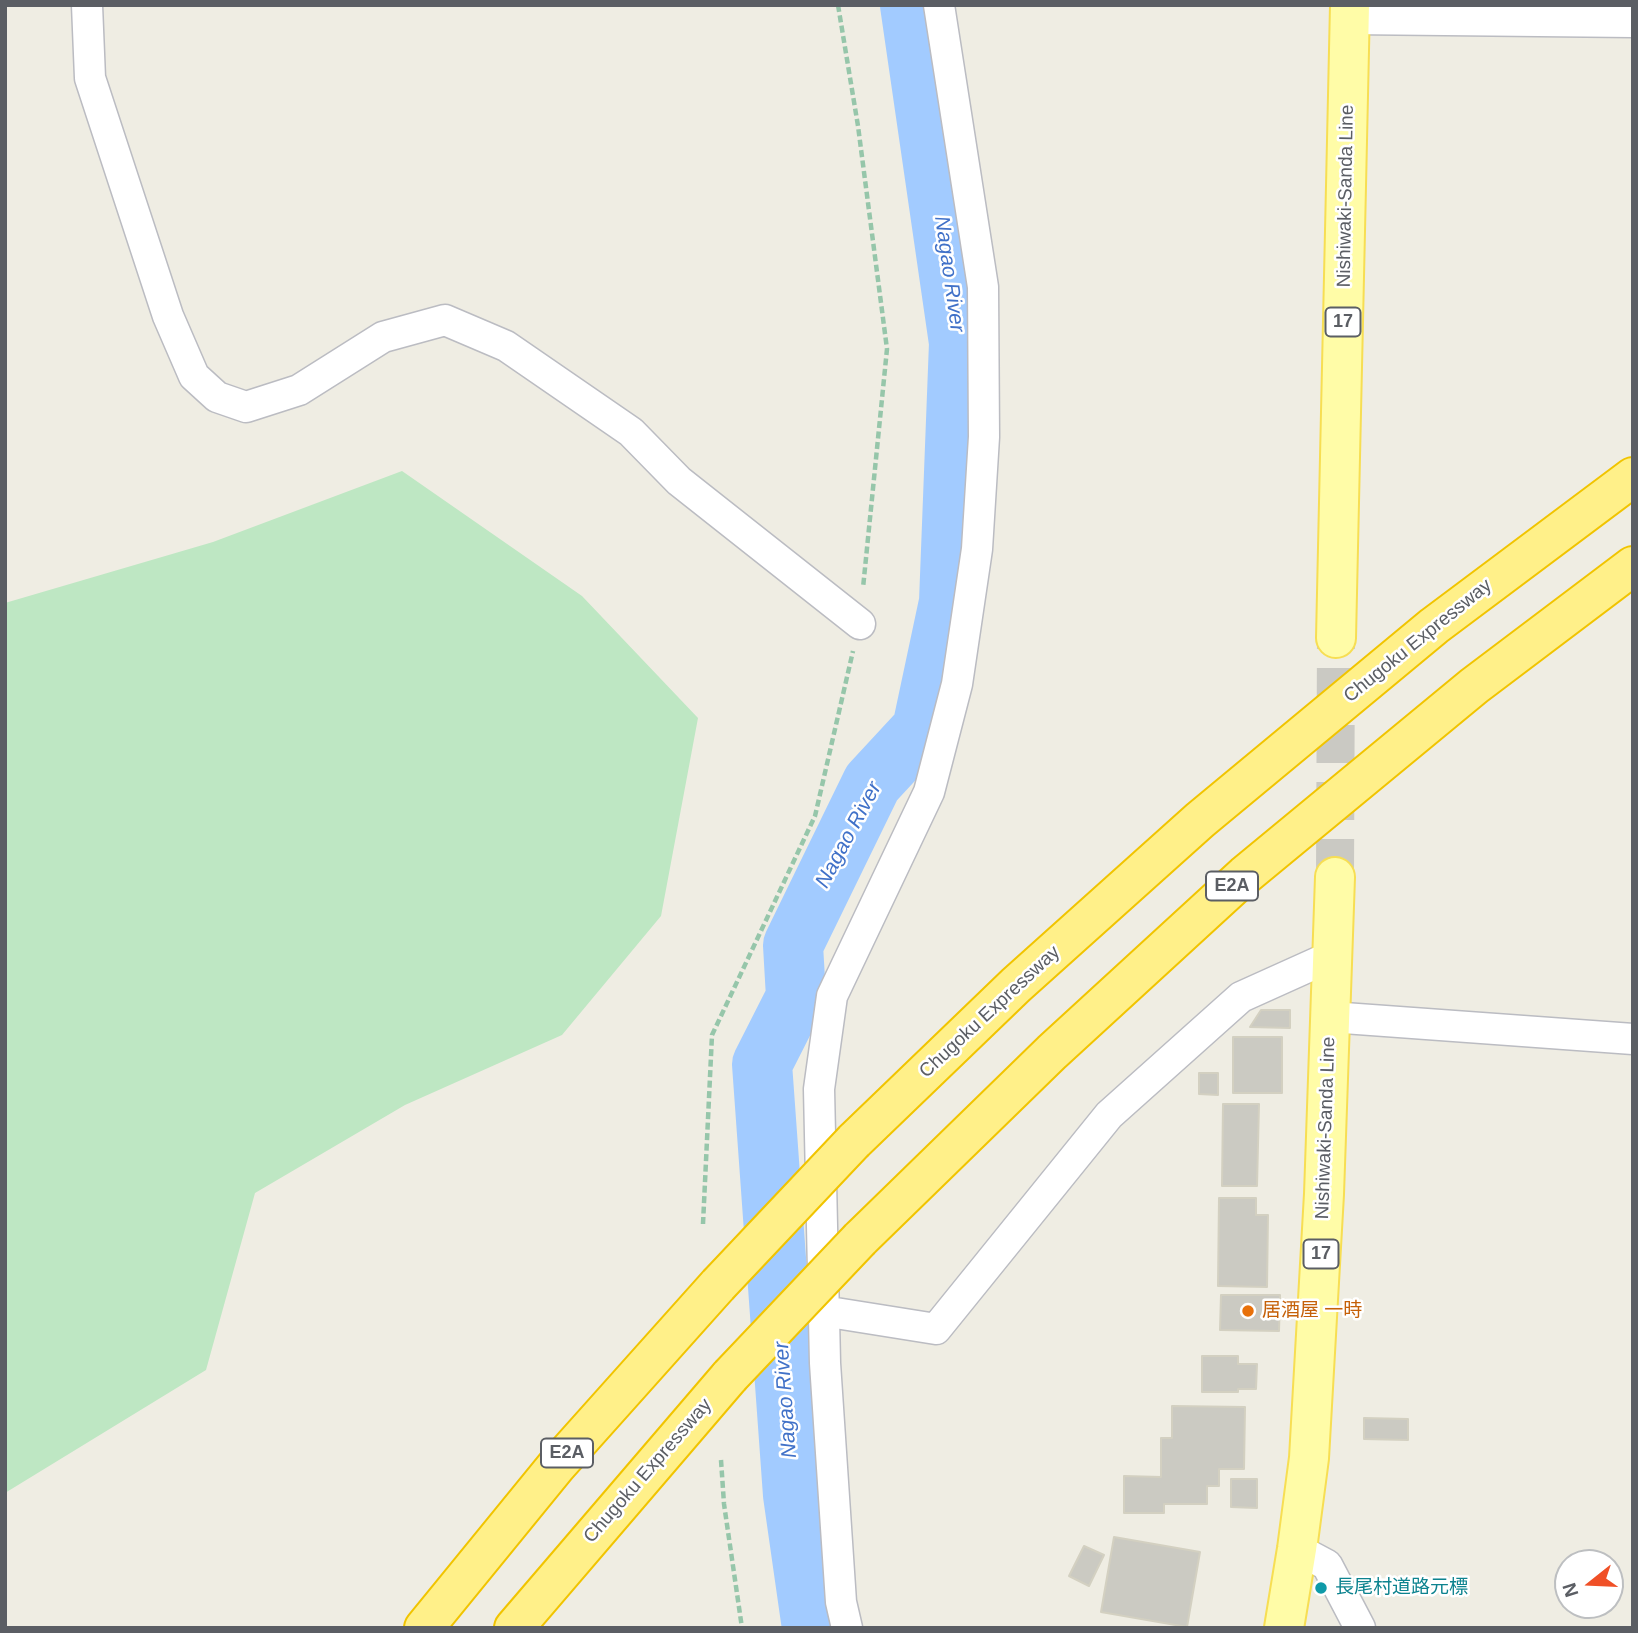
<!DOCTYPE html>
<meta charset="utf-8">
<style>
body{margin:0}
#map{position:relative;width:1638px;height:1633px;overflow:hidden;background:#efede3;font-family:Helvetica,sans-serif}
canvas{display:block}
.frame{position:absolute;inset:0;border:7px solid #5b5e64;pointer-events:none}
.north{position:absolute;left:1554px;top:1549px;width:70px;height:70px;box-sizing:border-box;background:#fff;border:2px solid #bdbfc1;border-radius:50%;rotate:252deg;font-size:19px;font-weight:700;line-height:28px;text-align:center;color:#5b5e64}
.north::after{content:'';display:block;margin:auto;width:24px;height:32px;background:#f05027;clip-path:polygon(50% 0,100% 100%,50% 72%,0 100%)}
</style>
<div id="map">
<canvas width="1638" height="1633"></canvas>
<div class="frame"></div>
<div class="north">N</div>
</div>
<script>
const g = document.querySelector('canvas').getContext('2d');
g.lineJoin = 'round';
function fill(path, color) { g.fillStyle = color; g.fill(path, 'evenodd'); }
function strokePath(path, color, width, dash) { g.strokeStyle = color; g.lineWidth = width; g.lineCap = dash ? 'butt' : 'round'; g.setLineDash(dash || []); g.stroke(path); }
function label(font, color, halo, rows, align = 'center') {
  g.font = font + ' Helvetica,"Noto Sans JP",sans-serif'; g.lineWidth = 5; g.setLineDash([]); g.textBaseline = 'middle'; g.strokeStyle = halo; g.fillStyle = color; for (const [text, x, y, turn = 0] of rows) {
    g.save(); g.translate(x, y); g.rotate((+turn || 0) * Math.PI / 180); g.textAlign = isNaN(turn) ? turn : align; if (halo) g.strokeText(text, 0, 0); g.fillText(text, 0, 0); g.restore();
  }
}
fill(new Path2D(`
 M402,471L582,596L698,718L661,916L562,1035L405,1105L255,1193L206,1370L5,1493V603L213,542Z`), '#bee7c3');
strokePath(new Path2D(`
 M812,1628L793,1495L762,1064L796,997L793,945L872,783L922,729L949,602L959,343L910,5`), '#a2cbff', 60);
const building = new Path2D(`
 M1261,1010H1290V1028L1250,1027Z
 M1233,1037H1282V1093H1233Z
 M1199,1073H1218V1095L1199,1094Z
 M1223,1104H1259L1257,1186H1222Z
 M1219,1198H1256V1215H1268L1267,1287L1218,1286Z
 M1221,1295H1280L1279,1331L1220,1330Z
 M1202,1356H1238V1364H1257L1256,1389H1238V1392H1202Z
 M1172,1406L1245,1407L1244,1469H1219V1486H1207V1504H1164V1513H1124V1476L1161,1477V1438H1172Z
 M1364,1418L1408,1419V1440L1364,1439Z
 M1231,1479H1257V1508L1231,1507Z
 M1114,1537L1200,1552L1187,1627L1101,1612Z
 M1084,1546L1104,1555L1089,1586L1069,1576Z`);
fill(building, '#cbcac2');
strokePath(building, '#d3d0c1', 2);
strokePath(new Path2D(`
 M1335,877L1336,638`), '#cac9c3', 38, [38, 19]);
const street = new Path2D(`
 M87,5L90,78L168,316L194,376L217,397L246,407L299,390L383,337L445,320L506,346L631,432L679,481L860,624
 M1350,19L1633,22
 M1330,1017L1633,1039
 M823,1311L936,1329L1109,1115L1241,997L1332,956
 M1297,1549L1327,1565L1360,1628
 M847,1628L841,1602L825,1363L819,1089L832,996L929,792L957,684L977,549L984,437L983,287L939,5`);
const primary = new Path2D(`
 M1336,638L1350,5
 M1284,1628L1297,1549L1309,1458L1324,1194L1335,877`);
const highway = new Path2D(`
 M854,1141L1016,985L1200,820L1434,626L1633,477
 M860,1239L1052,1052L1245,875L1474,686L1633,566
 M424,1628L557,1465L718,1285
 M514,1628L730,1376`);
strokePath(street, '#bbbcc2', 33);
strokePath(primary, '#f7de53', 42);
strokePath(highway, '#f1c400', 42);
strokePath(new Path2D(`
 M838,5L858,126L887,349L863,588
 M703,1224L712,1035L815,816L853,651
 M721,1460L724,1504L742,1628`), '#96c6aa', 4.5, [7, 3.5]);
strokePath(street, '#fff', 30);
strokePath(primary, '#fffca7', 38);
strokePath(highway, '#fff089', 38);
const highwayBridge = new Path2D(`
 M718,1285L854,1141
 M730,1376L860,1239`);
strokePath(highwayBridge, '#f1c400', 42, []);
strokePath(highwayBridge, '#fff089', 38);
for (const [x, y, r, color] of [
 [1248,1311,7,"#e8710a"],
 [1321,1588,7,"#0f9aa8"]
]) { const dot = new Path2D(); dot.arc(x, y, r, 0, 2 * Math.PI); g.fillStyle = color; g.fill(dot); strokePath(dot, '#fff', 2.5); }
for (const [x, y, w] of [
 [1343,322,35],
 [1232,886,52],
 [1321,1254,35],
 [567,1453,52]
]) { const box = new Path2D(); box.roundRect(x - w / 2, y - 14.5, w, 29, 5); g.fillStyle = '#fff'; g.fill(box); strokePath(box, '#5b5e64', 2); }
label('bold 18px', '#5b5e64', null, [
 ["17",1343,322],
 ["E2A",1232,886],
 ["17",1321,1254],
 ["E2A",567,1453]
]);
label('19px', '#5b5e64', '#fff', [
 ["Nishiwaki-Sanda Line",1346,196,-89],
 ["Chugoku Expressway",1418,641,-39],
 ["Chugoku Expressway",990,1012,-43],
 ["Nishiwaki-Sanda Line",1326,1128,-88],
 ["Chugoku Expressway",648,1471,-49]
]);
label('19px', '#c56008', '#fff', [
 ["居酒屋 一時",1262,1311]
], 'left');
label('19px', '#0d838f', '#fff', [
 ["長尾村道路元標",1335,1588]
], 'left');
label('italic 21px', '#4071c8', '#fff', [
 ["Nagao River",949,274,82],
 ["Nagao River",849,835,-62],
 ["Nagao River",786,1400,-94]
]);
</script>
